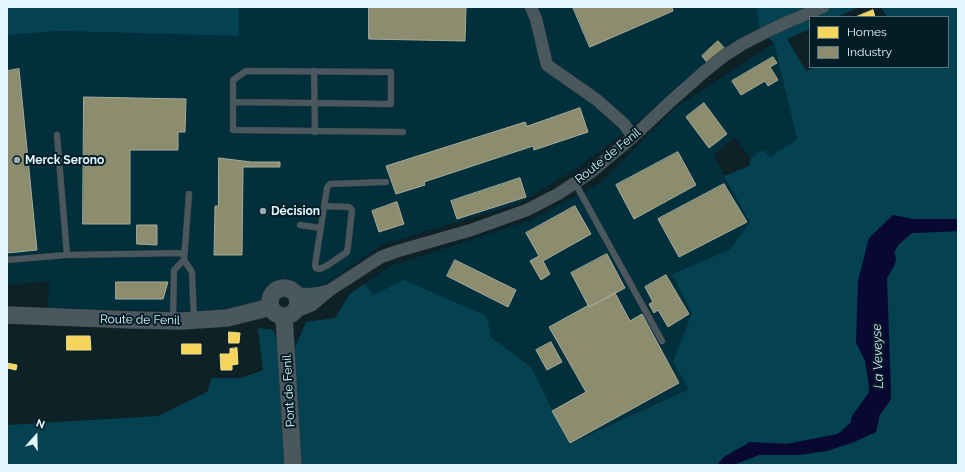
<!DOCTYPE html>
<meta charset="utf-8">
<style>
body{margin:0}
#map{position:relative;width:965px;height:472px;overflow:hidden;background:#0d2127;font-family:Raleway,sans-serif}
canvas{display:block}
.frame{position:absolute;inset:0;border:8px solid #e2f6fd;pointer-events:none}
.legend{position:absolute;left:809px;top:16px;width:140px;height:52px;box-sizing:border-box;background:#021d25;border:1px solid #5c747b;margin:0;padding:5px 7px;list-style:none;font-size:12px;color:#e2f6fd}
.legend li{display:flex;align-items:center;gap:8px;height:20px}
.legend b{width:20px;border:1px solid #5c747b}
.north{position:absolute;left:16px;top:416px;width:40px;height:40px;-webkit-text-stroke:3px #021d25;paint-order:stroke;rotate:20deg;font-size:11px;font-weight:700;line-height:16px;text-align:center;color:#e2f6fd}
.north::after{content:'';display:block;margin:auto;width:14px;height:18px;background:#e2f6fd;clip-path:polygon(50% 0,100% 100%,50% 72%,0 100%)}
</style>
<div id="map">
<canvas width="965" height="472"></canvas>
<div class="frame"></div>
<ul class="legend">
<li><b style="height:11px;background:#f6d55c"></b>Homes</li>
<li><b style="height:11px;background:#8c8c6e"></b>Industry</li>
</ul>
<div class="north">N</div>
</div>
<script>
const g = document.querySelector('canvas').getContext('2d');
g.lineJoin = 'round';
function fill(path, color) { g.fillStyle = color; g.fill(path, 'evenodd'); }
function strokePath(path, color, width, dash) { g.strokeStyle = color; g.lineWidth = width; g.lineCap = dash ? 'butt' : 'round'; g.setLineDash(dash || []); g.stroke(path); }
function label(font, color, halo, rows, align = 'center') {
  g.font = font + ' Raleway,sans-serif'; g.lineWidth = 4; g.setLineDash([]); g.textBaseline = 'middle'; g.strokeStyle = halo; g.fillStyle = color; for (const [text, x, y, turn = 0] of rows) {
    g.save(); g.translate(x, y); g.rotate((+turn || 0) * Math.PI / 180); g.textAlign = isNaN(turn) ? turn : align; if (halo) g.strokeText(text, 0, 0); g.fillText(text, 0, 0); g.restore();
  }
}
fill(new Path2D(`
 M239,7H756L760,30L580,166L520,203L382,245L326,284L219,312L48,308L49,281L7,285V35L60,31L239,36Z
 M774,43L797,139L770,157L763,151L751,158L734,137L714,155L724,176L750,222L729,250L672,274L693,313L673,362L689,389L569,444L531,367L491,337L487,316L373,295L364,284L388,267L531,220L601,182L676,107Z`), '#022f3c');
fill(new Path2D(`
 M7,7H239V36L60,31L7,35Z
 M756,7H860L837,17H810V29L787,39L806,71L816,67H948V17H887L881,7L958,8V219H913L893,215L856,342L865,361L871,396L854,420L838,434L787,444L750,443L724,457L717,465H7V425L158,416L207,392L212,378H241L263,370L258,328L274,330L279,351L296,345L306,322L335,318L350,294L364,284L374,295L404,280L487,316L491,337L531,367L569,444L689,389L673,362L692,313L672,274L729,250L750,222L724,176L749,166L751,158L763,150L770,157L797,139L774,43L760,30Z
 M958,231V465H733L759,455H798L827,451L876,432L880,413L879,364L873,325L874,294L888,262L899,244L912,233Z`), '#044251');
fill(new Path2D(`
 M893,215L913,219H958V231L912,233L899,244L888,262L874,294L873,325L879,364L880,413L876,432L852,443L827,451L798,455H759L733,465H717L724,457L750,442L787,444L838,434L854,420L871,396L865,361L856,342L858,281L869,238Z`), '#080833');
const homes = new Path2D(`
 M873,10L875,17H856Z
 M229,332L240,333L239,343H229Z
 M67,336H90L91,350H67Z
 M182,344H201V354H182Z
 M237,348L238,364L232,365V370H221L220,354H230V349Z
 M7,363L17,365L16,370L7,368Z`);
fill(homes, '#f6d55c');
strokePath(homes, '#f0df8c', 1);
const industry = new Path2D(`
 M369,7H466L465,41L369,39Z
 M573,7H672L673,11L590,47Z
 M718,41L726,50L709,65L702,56Z
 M773,57L777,63L770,67L778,80L768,86L765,81L741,95L732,81Z
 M19,69L37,250L7,253V71Z
 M84,97L186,99L185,132H178V150H130V224H83Z
 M704,103L727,134L709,148L686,117Z
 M580,108L588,132L534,150L533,146L424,182L425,185L396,194L386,166L525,122L527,126Z
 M678,152L696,185L634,219L616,185Z
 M219,158L251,162H280V167H243L242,255H214L215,206H218Z
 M520,178L526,197L457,219L451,201Z
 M724,184L747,222L679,257L658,219Z
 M397,202L404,224L379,232L372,211Z
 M575,206L591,234L543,261L550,274L541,280L530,261L539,256L526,233Z
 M137,225H157V245L137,244Z
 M607,254L625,288L589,307L571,273Z
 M455,260L516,290L508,307L447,276Z
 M666,275L689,314L668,327L658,310L654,313L649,304L653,302L645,287Z
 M116,282H168L163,299H116Z
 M615,293L630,321L642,314L679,383L570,443L552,411L586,392L549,327L589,305V307Z
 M551,342L562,362L547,370L536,350Z`);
fill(industry, '#8c8c6e');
strokePath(industry, '#a6ac99', 1);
strokePath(new Path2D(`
 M862,421L880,396L876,276L885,259`), '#080833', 22);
const lane = new Path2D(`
 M246,71L391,72V104L233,102V80Z
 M314,71L315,132
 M233,102V130L403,132
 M57,135L67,255L184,253
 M575,183L662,341
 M189,194L184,260L192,272L194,320
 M324,206L349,207L352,210L348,246L347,252L328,265L320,269L316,268L315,265L327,188L330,184L386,182
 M300,225L321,228
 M7,260L67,255
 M173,320L174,270L184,260`);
const street = new Path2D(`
 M531,7L536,19L547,65L597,100L624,124L633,137
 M294,293C306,295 316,295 327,291
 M293,313L312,305L330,290L381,257L398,251L471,230L527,210L558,194L590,173L633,137L670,102L705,71L724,56L741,45L770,30L792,20L823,7`);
const secondary = new Path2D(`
 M270 302a14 14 0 1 1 28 0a14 14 0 1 1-28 0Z
 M7,315L134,320L182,321L227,318L271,307
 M284,316L293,465`);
strokePath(lane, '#2d3a3e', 7);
strokePath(street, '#2d3a3e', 13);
strokePath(secondary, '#2d3a3e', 18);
strokePath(lane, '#4a585d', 6);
strokePath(street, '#4a585d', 12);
strokePath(secondary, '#4a585d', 17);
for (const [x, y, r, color] of [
 [17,160,4,"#97abb2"],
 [263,211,4,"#97abb2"]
]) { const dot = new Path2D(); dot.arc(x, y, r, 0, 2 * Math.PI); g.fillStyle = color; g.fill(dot); strokePath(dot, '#021d25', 1.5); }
label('12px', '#e2f6fd', '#021d25', [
 ["Route de Fenil",608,156,-39],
 ["Route de Fenil",140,320,1],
 ["Pont de Fenil",289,391,-93]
]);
label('bold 12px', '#e2f6fd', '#021d25', [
 ["Merck Serono",25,160],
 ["Décision",271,211]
], 'left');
label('italic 13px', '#dde2f3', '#021d25', [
 ["La Veveyse",878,356,-92]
]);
</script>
